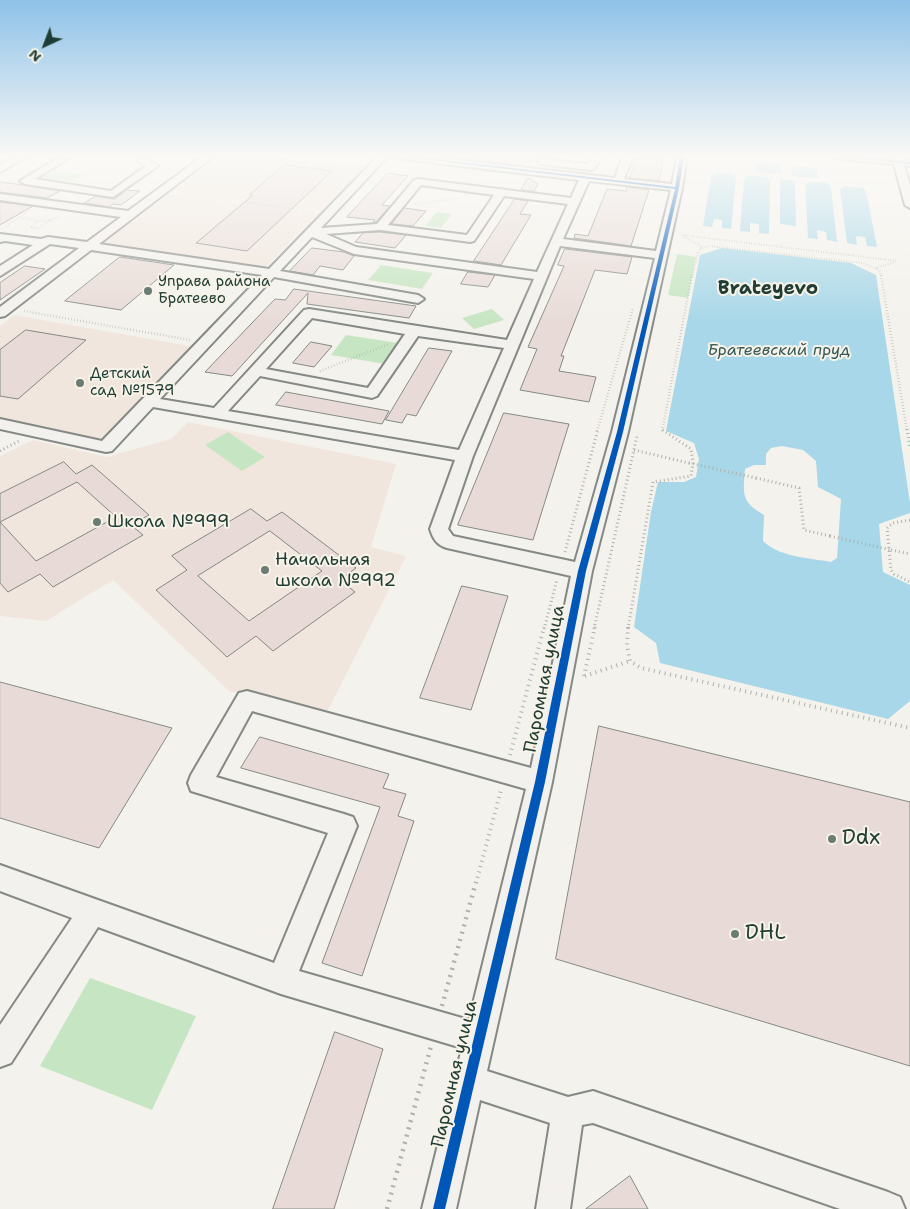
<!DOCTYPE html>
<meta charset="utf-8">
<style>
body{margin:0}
#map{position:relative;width:910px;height:1209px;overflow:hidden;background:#f4f2ec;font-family:"Shantell Sans",sans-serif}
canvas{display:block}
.north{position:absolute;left:20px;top:20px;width:50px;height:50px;-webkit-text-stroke:4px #f7f3e8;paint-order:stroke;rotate:223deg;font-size:14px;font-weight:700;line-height:20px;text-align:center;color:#1f3d34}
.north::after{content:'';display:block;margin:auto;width:18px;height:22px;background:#1f3d34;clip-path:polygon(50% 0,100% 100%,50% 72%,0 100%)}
</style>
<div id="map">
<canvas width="910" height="1209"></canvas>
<div class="north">N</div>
</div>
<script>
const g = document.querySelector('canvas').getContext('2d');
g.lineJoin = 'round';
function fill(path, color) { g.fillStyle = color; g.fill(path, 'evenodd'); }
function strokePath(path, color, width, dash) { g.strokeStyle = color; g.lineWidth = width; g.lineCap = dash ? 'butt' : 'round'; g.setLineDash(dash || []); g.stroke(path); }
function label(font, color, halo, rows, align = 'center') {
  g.font = font + ' "Shantell Sans",sans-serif'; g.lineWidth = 4; g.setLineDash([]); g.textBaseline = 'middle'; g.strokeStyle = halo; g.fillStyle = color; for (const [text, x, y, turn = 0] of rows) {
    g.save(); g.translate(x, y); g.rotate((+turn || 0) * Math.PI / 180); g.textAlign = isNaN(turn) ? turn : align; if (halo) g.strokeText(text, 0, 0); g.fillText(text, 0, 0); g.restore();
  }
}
fill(new Path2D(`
 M220,156H273L364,167L320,211L172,191Z
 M433,156H538L530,166L520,167Z
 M169,194L318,214L264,269L101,245Z
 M14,315L195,347L105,440L0,418V326Z
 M188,422L396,464L371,547L406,556L326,714L229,691L113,580L46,621L0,616V456L33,440L107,457L171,439Z`), '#f1e6dd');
fill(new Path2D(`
 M55,170L84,174L72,182L42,178Z
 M437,212L452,214L441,228L425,226Z
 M677,254L696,257L688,298L668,295Z
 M381,265L433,273L422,289L368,280Z
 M492,309L504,320L474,329L462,318Z
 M346,335L398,343L385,364L331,355Z
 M228,432L265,457L242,471L205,445Z
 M90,978L196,1016L152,1110L40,1066Z`), '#c6e5c2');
fill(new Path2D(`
 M756,162L781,165L782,174L756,172Z
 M791,166L817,168L818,178L792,176Z
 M717,172L734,174L736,177L731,229L722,228V220L714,219L712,227L703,226L711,175Z
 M748,175L767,177L770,181L769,234L759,233V224L750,223V232L740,231L744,179Z
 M780,179L795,181L796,226L780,224Z
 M810,182L828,183L831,187L837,242L827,240L826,232L817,230L818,239L808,238L805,185Z
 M845,186L864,188L866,191L877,247L867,246L865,237L856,236L857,245L847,243L840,189Z
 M722,248L851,263L876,275L910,503V513L879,524L883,572L910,585V701L888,719L660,663L656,643L634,627L651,512L658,482H684L696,477L699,459L694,443L666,431L700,255ZM782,446L803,450L816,461L818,487L841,499L837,558L831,562C809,558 779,557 763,541L764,515C741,502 743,494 745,469L754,465H766V454L771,448Z`), '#a7d7e8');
const building = new Path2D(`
 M637,156H664L659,181L630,178Z
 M284,165L332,171L247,251L196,243L252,196L250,195Z
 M388,173L408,176L382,205L390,206L376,222H373L375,220L347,217Z
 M528,178L538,184L534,191L521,190Z
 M0,182L23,185L60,191L47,198L0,192Z
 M627,187L649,190L631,246L574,238L575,234L588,236L607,189L626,191Z
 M127,190L140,191L121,205L113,204L109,207L84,203L96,196L114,199Z
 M515,199L528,201L520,214L531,215L501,265L474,261Z
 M0,202L33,206L0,225Z
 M404,208L426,211L413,226L392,224Z
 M380,232L406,235L395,248L355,242L363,233Z
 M312,248L344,252L354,256L343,270L320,266L313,275L290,271Z
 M565,249L632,257L627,274L595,270L561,356H564L559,371L596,377L589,402L520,390L537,349L528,347L564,266L558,265Z
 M120,257L174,265L121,310L65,301Z
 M25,266L45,269L0,300V283Z
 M468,272L495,275L488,287L461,284Z
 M294,289L308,291L416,306L409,318L307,304L308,293L232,376L205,372L275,299L285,300Z
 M26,330L86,340L18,399L0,396V350Z
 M311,342L332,346L314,367L293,363Z
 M429,348L452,351L416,416L407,414L402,423L386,420Z
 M286,392L389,411L382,424L276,405Z
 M504,413L569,424L533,540L458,525Z
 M64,462L76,474L92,465L149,515L131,525L143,535L53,587L40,574L8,592L0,583V522L36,561L116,517L77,482L0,522V494Z
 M251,509L267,521L282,512L356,568L340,580L355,592L273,651L256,636L227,657L156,590L187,570L172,556ZM270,531L322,571L249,621L198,576Z
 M462,586L508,596L471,710L420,698Z
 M0,682L172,728L99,848L0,818Z
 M599,726L910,802V1066L556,959Z
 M260,737L389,774L383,788L406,794L398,816L414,821L362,976L322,963L380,807L241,768Z
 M335,1032L383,1049L334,1209H273Z
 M630,1176L648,1209H586Z`);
fill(building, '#e8dbd7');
strokePath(building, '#848985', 1);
const minor = new Path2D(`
 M16,156H28L0,172V165Z
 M61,156H73L35,179L111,191L146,166L137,160L142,156H153L149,160L158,166L113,197L25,184L20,181Z
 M203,156H214L99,244L269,269L378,156H388L321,228L377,224L414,180L418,179L571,198L579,180L400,159L395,156H425L615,178L623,156H633L624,179L672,184L677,156H687L682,188L628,432L592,571L552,782L487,1071L568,1097L593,1091L888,1192L900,1197L905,1209H840L593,1123L582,1125L570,1209H536L550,1123L480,1100L456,1209H422L462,1048L281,994L98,927L11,1063L0,1067V1025L72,918L0,891V865L274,963L328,833L191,791L188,783L191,775L239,693L247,691L531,768L571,576L447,548C437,545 433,539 430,529L455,460L153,407L112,451L106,452L0,429V419L102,441L262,275L91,250L5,316L0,317V307L79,248L50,244L0,276V266L33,245L5,241L0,242V234L41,239L48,237L87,242L121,217L0,200V194L128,211ZM589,181L671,190L656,251L563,239ZM421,185L494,195L467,235L388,225ZM504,196L568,204L537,272L356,247L326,234L380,230L470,242L474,241ZM312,237L354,254L534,279L507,340L309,309L304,310L214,408L160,399L274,277L418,303L424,299L418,295L280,271ZM560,246L655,258L612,432L575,562L453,536L448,529L473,456ZM312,318L405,334L368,388L266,369ZM418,336L504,348L459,450L228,411L260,376L372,398L377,396ZM252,711L526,789L469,1020L299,971L357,826L353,817L344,814L216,777Z
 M541,156H551L549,160L587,164L592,156H602L594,169L590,170L540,164L538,162Z
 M832,156L893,158L892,156H902L903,159L910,160V166L904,165L910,185V208L905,205L894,164L837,159Z`);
strokePath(minor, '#848985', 4);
strokePath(new Path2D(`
 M353,156L365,157
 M656,176L657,156
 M81,179L116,156
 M177,193L315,212
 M415,204L454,199
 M21,218L37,221L51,220
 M37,221L32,227L35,229L59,216
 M6,226L28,212
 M682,235L898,261
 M684,237L703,247
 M876,268L895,262
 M692,277L699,249L709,246L863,263L879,270L882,277`), '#b0b2ae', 2, [0.5, 2]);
strokePath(new Path2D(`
 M881,275L907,431
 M24,311L190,340
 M320,371L389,344
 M597,431L633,308
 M662,431L692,275`), '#b0b2ae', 2.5, [0.5, 2.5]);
strokePath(new Path2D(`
 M907,429L910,448
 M634,450L689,463
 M0,451L19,441
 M756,478L799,488L804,530L830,536
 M910,520L893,523L887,528L891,570L894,574L910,582
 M891,550L910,554
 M565,552L598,429
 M544,629L557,580
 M594,629L637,436
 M628,629L653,482L691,476L693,463L691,449L661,429`), '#b0b2ae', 3, [1, 3]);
strokePath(new Path2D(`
 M628,627L627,645L630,661L641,668L910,728
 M584,676L595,627
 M585,676L630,661
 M510,755L544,627
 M476,883L501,790`), '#b0b2ae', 4, [1, 4.5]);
strokePath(new Path2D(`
 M442,1006L476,882
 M387,1209L431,1046`), '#b0b2ae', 4.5, [2, 5.5]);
fill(minor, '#f2f1ed');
strokePath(new Path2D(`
 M689,463L756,478
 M830,536L891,550`), '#b0b2ae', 3, [1, 3]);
fill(new Path2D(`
 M398,156H409L675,187L680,156H684L679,188L623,432L586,571L545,782L445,1209H433L535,782L578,571L617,432L675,189Z
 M835,156H848L910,162V164Z`), '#0057b8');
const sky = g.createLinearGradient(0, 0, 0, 325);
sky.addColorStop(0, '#8ec2e8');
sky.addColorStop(0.48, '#faf9f6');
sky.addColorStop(1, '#faf9f600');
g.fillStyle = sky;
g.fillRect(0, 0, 910, 325);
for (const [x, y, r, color] of [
 [148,291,5,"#6a7c74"],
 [80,383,5,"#6a7c74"],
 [97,522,5,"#6a7c74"],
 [265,570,5,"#6a7c74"],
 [832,839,5,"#6a7c74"],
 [735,934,5,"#6a7c74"]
]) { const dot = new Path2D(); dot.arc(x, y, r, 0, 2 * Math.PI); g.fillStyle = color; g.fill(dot); strokePath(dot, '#f7f3e8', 2); }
label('15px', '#1f3d34', '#f7f3e8', [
 ["Управа района",158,282],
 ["Братеево",158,299],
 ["Детский",90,374],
 ["сад №1579",90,391]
], 'left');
label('italic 16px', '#345958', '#f7f3e8', [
 ["Братеевский пруд",779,351]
]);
label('18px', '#1f3d34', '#f7f3e8', [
 ["Школа №999",107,522],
 ["Начальная",275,560],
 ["школа №992",275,581]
], 'left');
label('18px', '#1f3d34', '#f7f3e8', [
 ["Паромная улица",545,679,-79],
 ["Паромная улица",455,1074,-77]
]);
label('bold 19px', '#1f3d34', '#f7f3e8', [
 ["Brateyevo",768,289]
]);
label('21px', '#1f3d34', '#f7f3e8', [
 ["Ddx",842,839],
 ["DHL",745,934]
], 'left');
</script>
